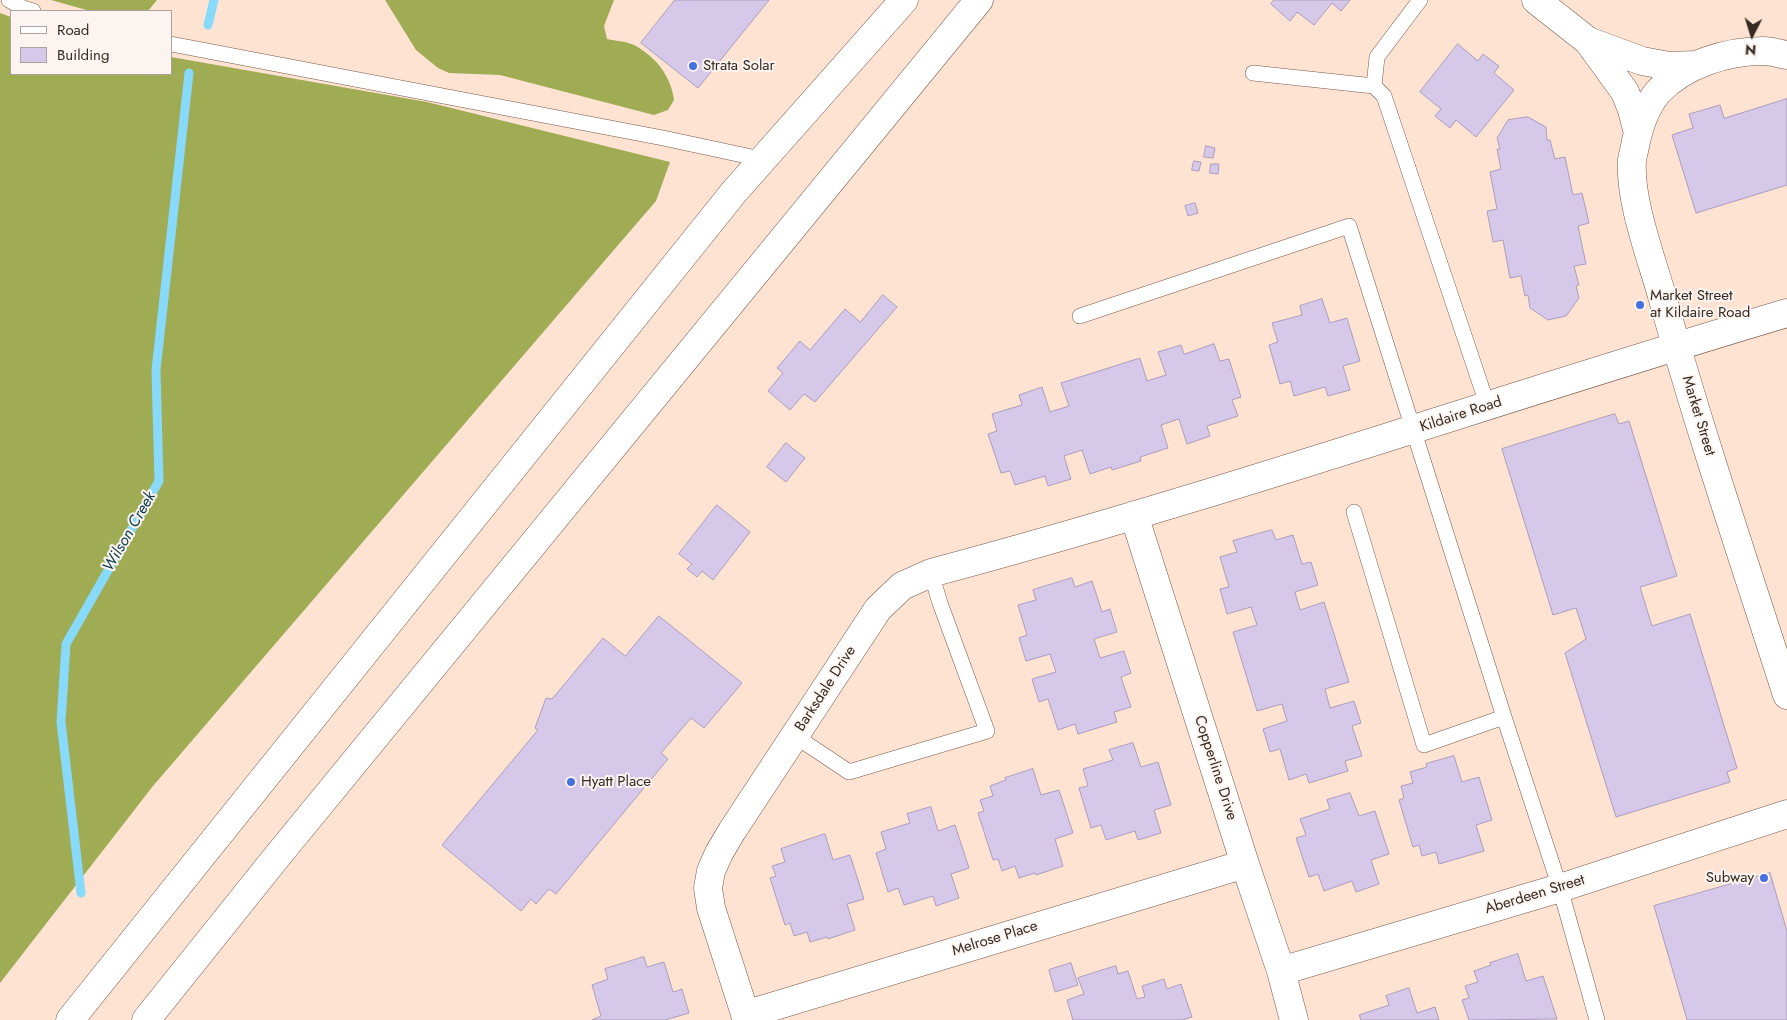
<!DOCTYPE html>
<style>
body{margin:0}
#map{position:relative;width:1787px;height:1020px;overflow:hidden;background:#fee2d2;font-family:Jost,sans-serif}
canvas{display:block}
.legend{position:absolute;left:10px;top:10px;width:162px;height:65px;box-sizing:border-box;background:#fbf4f0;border:1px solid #ada39e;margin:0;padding:6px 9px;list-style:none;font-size:15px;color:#372a22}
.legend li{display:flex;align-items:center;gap:10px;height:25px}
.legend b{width:25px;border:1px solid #ada39e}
.north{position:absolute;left:1727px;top:10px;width:50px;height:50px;-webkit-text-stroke:4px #fbf4f0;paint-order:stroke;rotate:185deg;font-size:14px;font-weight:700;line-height:20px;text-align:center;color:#372a22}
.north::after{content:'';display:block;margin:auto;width:18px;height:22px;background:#372a22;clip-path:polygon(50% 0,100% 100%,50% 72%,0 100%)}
</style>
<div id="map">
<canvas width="1787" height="1020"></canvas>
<ul class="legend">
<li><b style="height:6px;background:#fff"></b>Road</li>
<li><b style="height:14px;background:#d5c8e9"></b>Building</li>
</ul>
<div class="north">N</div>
</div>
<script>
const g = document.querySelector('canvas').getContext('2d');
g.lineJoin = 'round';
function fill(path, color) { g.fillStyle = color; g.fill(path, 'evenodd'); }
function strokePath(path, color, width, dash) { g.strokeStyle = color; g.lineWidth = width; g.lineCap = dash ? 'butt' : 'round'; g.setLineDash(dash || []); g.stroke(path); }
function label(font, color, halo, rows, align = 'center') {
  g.font = font + ' Jost,sans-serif'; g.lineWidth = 4; g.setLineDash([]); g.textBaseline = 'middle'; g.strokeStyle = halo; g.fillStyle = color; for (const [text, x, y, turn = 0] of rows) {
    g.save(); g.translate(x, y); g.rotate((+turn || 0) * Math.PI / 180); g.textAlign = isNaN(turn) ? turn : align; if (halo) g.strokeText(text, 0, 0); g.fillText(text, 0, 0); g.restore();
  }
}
fill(new Path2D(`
 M51,0H157L148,11H90Z
 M385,0H614L604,26L607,39C615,41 626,41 634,45C656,57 671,76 674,100L668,110L654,115L500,75L449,73L438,68L416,50Z
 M0,13L11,17V74H171V57L427,102L670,162L656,201L153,786L0,983Z`), '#a0ac54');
strokePath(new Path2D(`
 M208,25L214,0
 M81,893L61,722L66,644L159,481L156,370L189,73`), '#88dafa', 9);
const building = new Path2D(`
 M675,0H769L698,88L641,43Z
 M1274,0H1350L1341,11L1332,3L1314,25L1297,12L1290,21L1271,4Z
 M1458,44L1478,61L1483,54L1499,66L1494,73L1514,90L1476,137L1456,120L1450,128L1435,116L1441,109L1420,92Z
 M1787,99V185L1696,213L1672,135L1693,128L1689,114L1720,105L1724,118Z
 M1528,117L1546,127L1547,140H1550L1555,159L1565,157L1573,195L1582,193L1589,223L1578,226L1586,264L1574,266L1579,285L1576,286L1579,298L1566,316L1548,320L1530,308L1528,295L1525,296L1521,276L1510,278L1503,240L1493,242L1487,211L1497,209L1490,172L1501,169L1497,149H1500L1497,138L1508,120Z
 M1206,146L1215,148L1213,158L1204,157Z
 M1194,161L1201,162L1199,171L1192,170Z
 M1211,164H1219L1218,174L1210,173Z
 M1195,203L1198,213L1188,216L1185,206Z
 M883,295L897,307L815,402L804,394L790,410L768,391L783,373L777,368L800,341L810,350L845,309L860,322Z
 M1322,299L1330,323L1347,318L1360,361L1343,366L1350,390L1328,396L1325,387L1294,396L1290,381L1280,384L1269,345L1278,342L1272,323L1302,315L1300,306Z
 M1214,344L1220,361L1229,359L1241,397L1232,400L1238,416L1207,426L1210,436L1187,444L1179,419L1161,425L1168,448L1140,457L1141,461L1112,470L1111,467L1090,474L1082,450L1064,456L1071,479L1048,486L1045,476L1015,485L1010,471L1001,473L988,434L997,431L992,414L1022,405L1019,395L1042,387L1050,412L1069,406L1061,383L1140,358L1147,381L1166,375L1158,352L1181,345L1184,354Z
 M1615,414L1619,424L1629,421L1677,576L1640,587L1652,626L1690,614L1737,768L1727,772L1730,782L1616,817L1565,653L1586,639L1576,608L1553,615L1502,449Z
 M786,443L805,458L786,482L767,467Z
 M717,505L750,532L713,580L702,571L697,577L687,569L692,564L679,554Z
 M1272,530L1276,540L1293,535L1302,564L1311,562L1318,585L1295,592L1300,610L1324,602L1349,682L1325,689L1330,708L1354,701L1361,723L1352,726L1362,756L1345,761L1348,771L1309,783L1306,774L1289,780L1280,749L1270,752L1263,729L1287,721L1282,704L1257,711L1233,632L1257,625L1251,607L1227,614L1220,589L1229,587L1220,557L1237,552L1233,541Z
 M1072,578L1075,587L1092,581L1102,612L1110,609L1117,632L1094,639L1100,658L1124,651L1131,673L1121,677L1131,707L1114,712L1117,722L1078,734L1075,724L1058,730L1048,699L1039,702L1032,679L1056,672L1050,654L1026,661L1019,638L1027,635L1018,605L1036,600L1033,590Z
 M659,616L742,683L704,728L691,718L661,753L668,759L556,894L549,889L536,904L531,899L521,911L442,845L538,730L535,728L546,698L552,699L603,638L625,656Z
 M1133,743L1141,767L1158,762L1171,805L1154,810L1161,833L1138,840L1135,831L1106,840L1101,825L1091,828L1079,788L1088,786L1083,769L1113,760L1109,750Z
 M1454,756L1462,782L1479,777L1492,820L1476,825L1484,851L1439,864L1436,852L1422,856L1419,845L1413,847L1399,800L1404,798L1401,786L1413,783L1410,772L1427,767L1426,764Z
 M1033,769L1041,795L1059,790L1073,833L1055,839L1063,866L1036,875L1035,873L1019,878L1015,866L1002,871L998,859L993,860L978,813L984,811L980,800L993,796L990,786L1006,780L1005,778Z
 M1350,793L1359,816L1375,811L1389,854L1371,860L1379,884L1356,892L1352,881L1324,891L1318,874L1309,877L1296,838L1306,835L1300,819L1330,809L1327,800Z
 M931,807L938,831L955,825L969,868L951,874L959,898L936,906L933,896L904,905L898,888L888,892L876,853L886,849L881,832L910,823L907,814Z
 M825,834L833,860L850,855L864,899L847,904L855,930L828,939L827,937L810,942L807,932L794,936L790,923L785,925L770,878L776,876L772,866L785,862L781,849Z
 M1770,873L1787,931V1020H1687L1654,906Z
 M1518,954L1526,981L1543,976L1557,1019L1469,1020L1462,1000L1469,998L1465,986L1478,982L1474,971L1491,965L1490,963Z
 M644,957L647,967L664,962L673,992L682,989L689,1013L665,1020H592L601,1016L592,985L608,979L605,969Z
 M1071,963L1078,985L1055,992L1049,970Z
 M1116,966L1118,974L1128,971L1137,999L1145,997L1142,986L1164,979L1167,989L1181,984L1192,1017L1182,1020H1073L1067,1000L1084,994L1078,978Z
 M1409,988L1417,1013L1435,1007L1439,1020H1361L1359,1015L1389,1005L1386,996Z`);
fill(building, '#d5c8e9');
strokePath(building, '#aa9dbd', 1);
const lane = new Path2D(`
 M9,0L23,8L33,11
 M171,44L663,138L761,159
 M1253,73L1374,86L1384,96L1488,407
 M1374,86L1377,57L1420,0
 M1080,316L1349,226L1504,717
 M1354,512L1424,745L1504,717L1560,888L1597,1020
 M795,736L849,772L987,731L940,603L931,573`);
const street = new Path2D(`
 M1536,0L1588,41L1625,92L1632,110L1638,133
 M1588,41L1642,61L1669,66L1696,65
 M1787,55C1780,54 1772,51 1764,51C1727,51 1684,64 1658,92C1647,105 1640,124 1636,141C1635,147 1633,154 1632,160C1629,202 1653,262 1664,303C1701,435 1745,564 1787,695
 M1134,515L1245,864L1281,971L1294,1020
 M1281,971L1560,888L1787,814
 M745,1015L1245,864
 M747,1020L711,908L708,888L711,871L719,853L732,831L878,609L902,586L931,573C1220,496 1501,398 1787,313`);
const highway = new Path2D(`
 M70,1020L734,192L904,0
 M146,1020L275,859L979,0`);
strokePath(lane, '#775948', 16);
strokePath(street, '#775948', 29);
strokePath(highway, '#775948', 29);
strokePath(lane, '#fff', 15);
strokePath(street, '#fff', 28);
strokePath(highway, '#fff', 28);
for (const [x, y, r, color] of [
 [693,66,5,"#4670e2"],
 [1640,305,5,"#4670e2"],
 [571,782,5,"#4670e2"],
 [1764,878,5,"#4670e2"]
]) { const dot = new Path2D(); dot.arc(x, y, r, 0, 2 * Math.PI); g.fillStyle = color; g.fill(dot); strokePath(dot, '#fbf4f0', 2); }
label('15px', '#372a22', '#fbf4f0', [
 ["Strata Solar",703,66],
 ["Market Street",1650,296],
 ["at Kildaire Road",1650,313],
 ["Hyatt Place",581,782],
 ["Subway",1754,878,"right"]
], 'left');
label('15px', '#372a22', '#fbf4f0', [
 ["Kildaire Road",1461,415,-18],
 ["Market Street",1698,416,73],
 ["Barksdale Drive",826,689,-57],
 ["Copperline Drive",1215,768,72],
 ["Aberdeen Street",1535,895,-17],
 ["Melrose Place",995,939,-17]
]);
label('italic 16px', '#0d3e4f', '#fbf4f0', [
 ["Wilson Creek",130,532,-60]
]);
</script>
